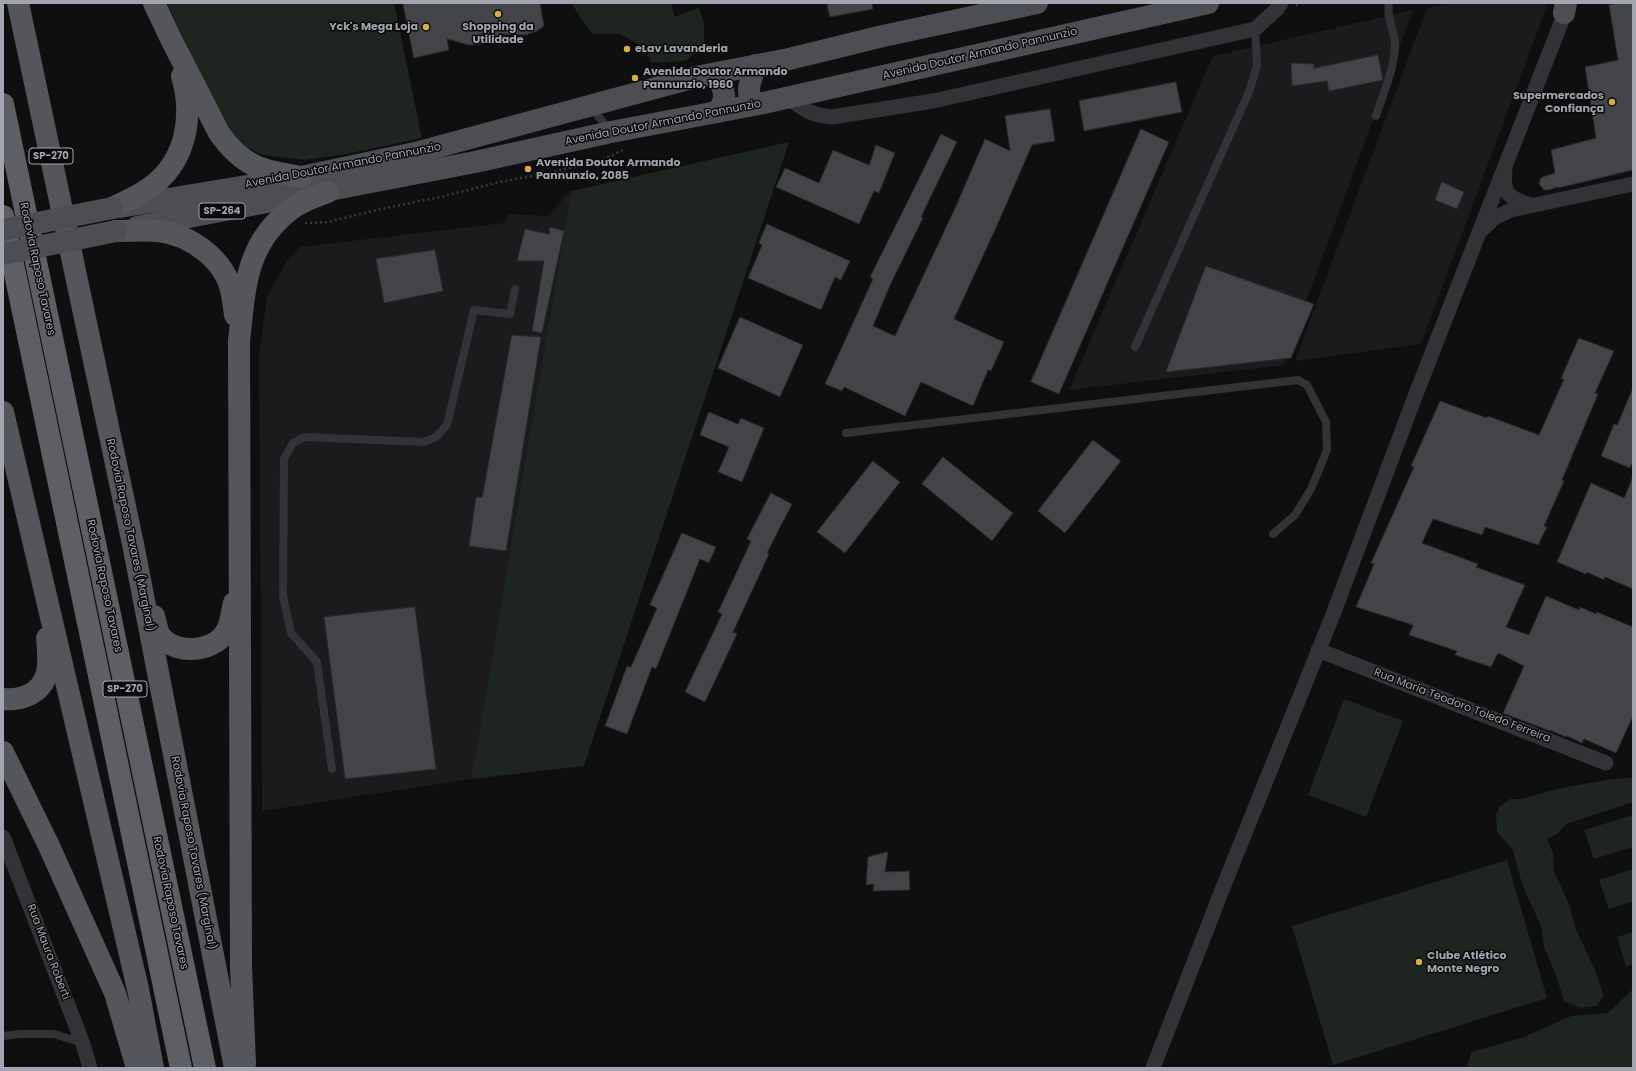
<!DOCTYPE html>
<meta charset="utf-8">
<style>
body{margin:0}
#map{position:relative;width:1636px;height:1071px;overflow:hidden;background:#0f0f10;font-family:Poppins,sans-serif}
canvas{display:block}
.frame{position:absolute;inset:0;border:4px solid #a2a5af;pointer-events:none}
</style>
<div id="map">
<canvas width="1636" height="1071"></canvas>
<div class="frame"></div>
</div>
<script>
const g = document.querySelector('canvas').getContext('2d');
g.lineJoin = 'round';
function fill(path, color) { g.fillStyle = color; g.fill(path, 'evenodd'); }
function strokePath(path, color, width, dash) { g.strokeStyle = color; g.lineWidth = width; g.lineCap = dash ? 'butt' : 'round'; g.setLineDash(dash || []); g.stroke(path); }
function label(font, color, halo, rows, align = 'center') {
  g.font = font + ' Poppins,sans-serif'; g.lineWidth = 3; g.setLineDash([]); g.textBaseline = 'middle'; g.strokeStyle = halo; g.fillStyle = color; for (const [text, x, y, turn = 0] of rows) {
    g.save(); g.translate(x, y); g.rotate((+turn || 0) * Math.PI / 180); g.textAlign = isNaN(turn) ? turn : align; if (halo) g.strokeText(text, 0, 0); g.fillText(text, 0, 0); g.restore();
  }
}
fill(new Path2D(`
 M1451,3H1548L1421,344L1295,361L1427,8Z
 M1413,10L1283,365L1069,390L1213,56Z
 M571,191L471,779L262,811L259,356L267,296L287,261L300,247L504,223L508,214L547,216Z`), '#1b1b1d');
fill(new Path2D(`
 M167,3H394L422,138L346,154L305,160L263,155L247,148L225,127Z
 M571,3H671L675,17L686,12L699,8L704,24V48L685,61L652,63L643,47L620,34H592Z
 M789,142L584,766L471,779L571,191Z
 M1344,699L1403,721L1366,817L1308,795Z
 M1633,778V802L1566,824L1557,834L1547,839L1553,853L1554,871L1570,907L1575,927L1595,970L1604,996L1596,1006L1580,1008L1564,1001L1556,975L1544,947L1541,926L1522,884L1513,850L1497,832L1496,815L1500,806L1510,799H1522L1557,789L1611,779Z
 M1633,815V847L1594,859L1584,830Z
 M1507,860L1547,998L1333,1065L1292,926Z
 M1633,869V901L1609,909L1599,880Z
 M1633,932V964L1626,967L1617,937Z
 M1633,989V1068H1467L1471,1052L1524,1037L1571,1016L1608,1013Z`), '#1e241f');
const building = new Path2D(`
 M403,3H540L544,26L537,31L525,35L502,34L491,41L480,44L469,45L447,39L449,50L414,58Z
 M827,3H872L873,9L830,17Z
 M1619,3H1633V170L1558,188V187L1548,190H1544L1539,184L1540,180L1542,177L1555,173L1551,150L1596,138L1585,67L1618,60L1609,5Z
 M1378,55L1383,80L1329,91L1327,81L1292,86L1291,63L1314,64V68Z
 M1176,82L1182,112L1084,131L1079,101Z
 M1050,109L1055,141L1032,145L999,221L954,319L1004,342L991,371L988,370L973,406L921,382L905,416L844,387L842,391L825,384L873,279L870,277L941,134L957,142L921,217L923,218L891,283L873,326L895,336L956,206L985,139L1010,151L1005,116Z
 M1141,129L1169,142L1059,394L1031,382Z
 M876,145L895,153L879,193L874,191L859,224L776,187L785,168L819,183L833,150L869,165Z
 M1442,182L1464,192L1457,209L1435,200Z
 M767,224L850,261L841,280L835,277L821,310L748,278L762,245L759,243Z
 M550,227L564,231L542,333L532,331L544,261H517L525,229L549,234Z
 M435,250L443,291L384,303L376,259Z
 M1206,266L1314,304L1291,358L1166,372Z
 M740,317L803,345L780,397L718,368Z
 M512,335L541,337L506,551L469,546L476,497H482Z
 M1579,338L1614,351L1595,393L1598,394L1562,480L1564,481L1544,526L1547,527L1538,545L1485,527L1482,535L1433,519L1422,543L1478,564L1476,567L1525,585L1506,627L1529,635L1546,596L1579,610L1580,607L1596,614L1597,612L1633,627V716L1616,753L1584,739L1582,743L1567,736L1566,737L1550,730V731L1503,713L1524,666L1498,653L1491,667L1455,655L1457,651L1409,635L1413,625L1356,607L1374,564L1371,563L1414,467L1411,466L1440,401L1487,418L1488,416L1539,435L1564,379H1561Z
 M1633,388V461L1630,468L1601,456L1614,424L1617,425Z
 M709,412L738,424L741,418L764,428L742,482L718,472L729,447L700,435Z
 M1093,440L1121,461L1065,533L1038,511Z
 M943,457L1013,513L992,541L922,484Z
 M873,461L900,482L845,553L817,532Z
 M1633,476V589L1605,577L1604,580L1587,572L1586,574L1557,562L1591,483L1624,498Z
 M771,493L792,504L767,553L769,554L733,632L737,634L705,702L685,692L722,614L718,612L751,541L747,539Z
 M682,533L716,547L709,563L700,559L656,669L652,667L627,734L605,726L627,666L631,667L657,608L650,605Z
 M415,607L436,769L345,779L324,617Z
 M888,852L885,872L909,871L910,890L873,891L874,884L866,885L868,857Z`);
fill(building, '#434448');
strokePath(building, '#29292c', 1);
strokePath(new Path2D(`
 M1296,5L1303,3
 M305,223L328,222L381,209L440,197L500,182L549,173L602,160L623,150`), '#393a3d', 2.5, [2, 3]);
strokePath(new Path2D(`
 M591,107L610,131
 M1376,116C1383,94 1394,70 1395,46C1395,31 1386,18 1389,3
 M1135,347L1249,92L1257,66L1255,29
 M846,433L1298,380L1307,385L1326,422L1327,450L1311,489L1295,515L1273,534
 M332,769L317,662L291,633L283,596L284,459L293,443L304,437L424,442L436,437L447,425L474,310L510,314L515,289
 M3,1036L20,1034H54L83,1043`), '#333337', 8);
strokePath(new Path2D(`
 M788,97C803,110 812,115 832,117L933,101L1255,29L1277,9L1281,3
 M1505,172C1502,195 1511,199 1531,205
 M1483,229L1494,218L1511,210L1633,184
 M1318,650L1606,763
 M3,837L83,1044L90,1068
 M1153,1068L1222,890L1332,617L1416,394L1568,5`), '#333337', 15);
strokePath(new Path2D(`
 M1564,13L1566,3
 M756,65C752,78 741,97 759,104
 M716,73C723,89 729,95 718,112
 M120,207L301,177L415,153L696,77L789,59L883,36L1037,3
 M137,227L475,162L611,132L759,104L1208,3`), '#4d4e53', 22);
strokePath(new Path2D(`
 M18,3L133,544L235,1068
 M154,3L171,39L219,133C243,167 262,171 301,177
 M112,208C125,202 137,197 148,189C186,163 194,118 182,76
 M116,231C130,231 145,230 159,231C190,235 224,259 231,290C233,298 234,307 235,315
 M3,412L138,989L153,1068
 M154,616C156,622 157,632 161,637C178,656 217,652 228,628C231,621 232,611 234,603
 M3,699C20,701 40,694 46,676C50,664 48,650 47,638
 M3,752L49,846L115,993L137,1068
 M245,1064L241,966L239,341C245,288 245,242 294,207C305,200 317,196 328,192`), '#55565c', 22);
strokePath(new Path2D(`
 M3,104L205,1068
 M3,216L181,1068`), '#5d5f65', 22);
strokePath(new Path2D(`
 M3,230L112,208
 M3,254L116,231`), '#4d4e53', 22);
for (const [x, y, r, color] of [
 [498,14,4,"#d9ae3e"],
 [426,27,4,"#d9ae3e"],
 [627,49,4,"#d9ae3e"],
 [635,78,4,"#d9ae3e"],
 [1612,102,4,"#d9ae3e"],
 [528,169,4,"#d9ae3e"],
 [1419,962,4,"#d9ae3e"]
]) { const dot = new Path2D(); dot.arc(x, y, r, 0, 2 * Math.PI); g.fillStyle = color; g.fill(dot); strokePath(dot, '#0a0a0b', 1.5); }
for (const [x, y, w] of [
 [51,156,44],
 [222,211,46],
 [125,689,44]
]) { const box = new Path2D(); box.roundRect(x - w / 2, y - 8, w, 16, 3); g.fillStyle = '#0a0a0b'; g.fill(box); strokePath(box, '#a2a5af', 1); }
label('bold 10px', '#a2a5af', null, [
 ["SP-270",51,156],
 ["SP-264",222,211],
 ["SP-270",125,689]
]);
label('bold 11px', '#a2a5af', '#0a0a0b', [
 ["Yck's Mega Loja",418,27,"right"],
 ["Shopping da",498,27,"center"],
 ["Utilidade",498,40,"center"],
 ["eLav Lavanderia",635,49],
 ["Avenida Doutor Armando",643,72],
 ["Pannunzio, 1960",643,85],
 ["Supermercados",1604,96,"right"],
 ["Confiança",1604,109,"right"],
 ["Avenida Doutor Armando",536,163],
 ["Pannunzio, 2085",536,176],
 ["Clube Atlético",1427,956],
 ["Monte Negro",1427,969]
], 'left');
label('11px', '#a2a5af', '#0a0a0b', [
 ["Avenida Doutor Armando Pannunzio",980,54,-13],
 ["Avenida Doutor Armando Pannunzio",663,123,-11],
 ["Avenida Doutor Armando Pannunzio",343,166,-11],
 ["Rodovia Raposo Tavares",37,269,78],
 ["Rodovia Raposo Tavares (Marginal)",130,535,78],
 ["Rodovia Raposo Tavares",104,586,78],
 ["Rua Maria Teodoro Toledo Ferreira",1462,706,21],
 ["Rodovia Raposo Tavares (Marginal)",193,853,79],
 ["Rodovia Raposo Tavares",170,903,78],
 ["Rua Maura Roberti",48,952,69]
]);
</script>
